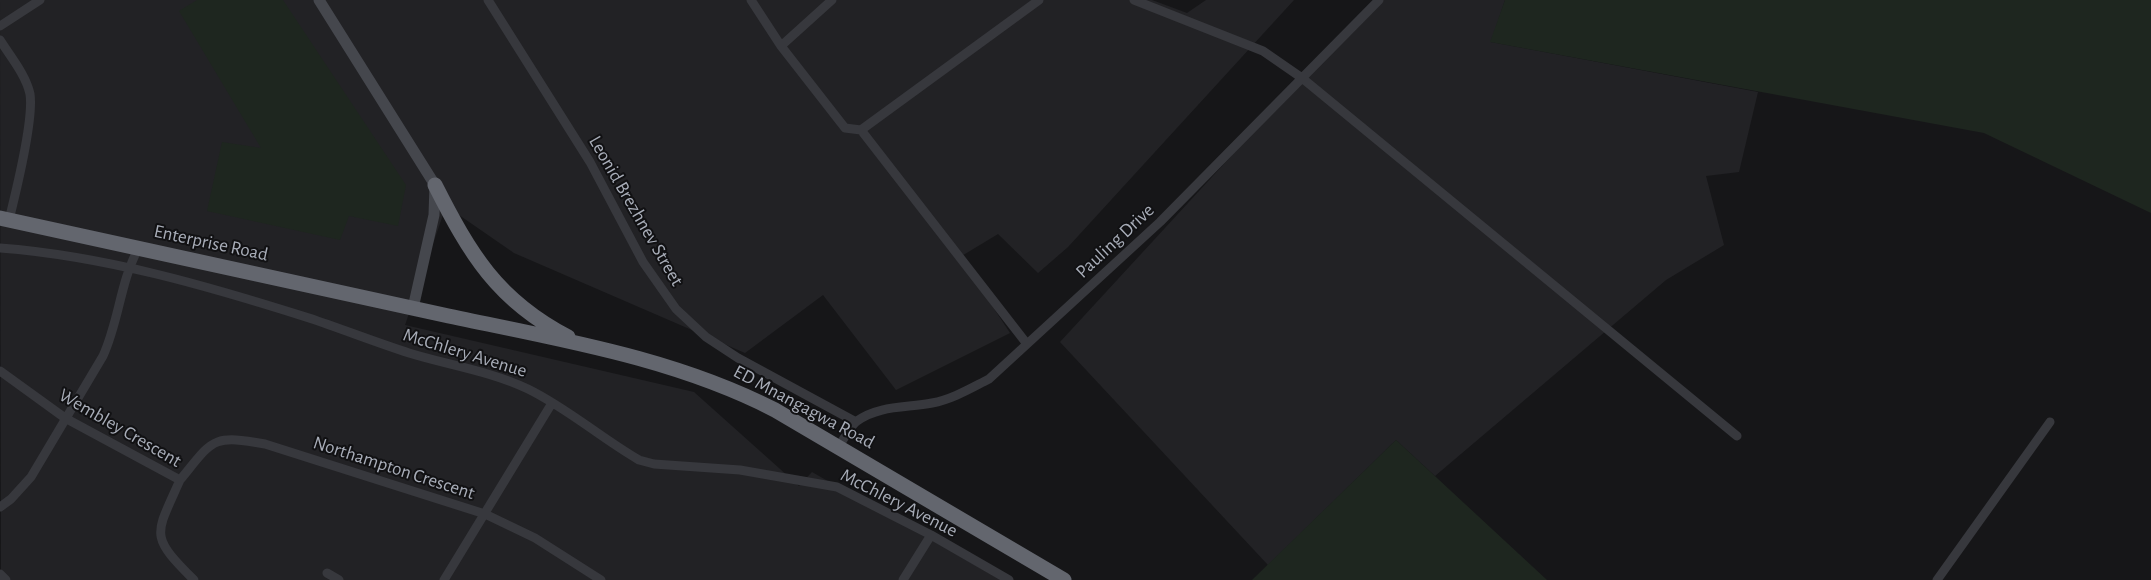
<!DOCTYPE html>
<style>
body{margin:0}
canvas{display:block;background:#161618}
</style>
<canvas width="2151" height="580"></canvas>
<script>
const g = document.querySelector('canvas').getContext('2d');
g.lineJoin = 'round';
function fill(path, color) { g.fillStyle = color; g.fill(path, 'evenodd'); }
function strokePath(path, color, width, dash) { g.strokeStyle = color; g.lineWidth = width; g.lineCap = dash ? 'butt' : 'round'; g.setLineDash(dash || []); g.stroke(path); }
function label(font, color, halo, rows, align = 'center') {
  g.font = font + ' "Alegreya Sans",sans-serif'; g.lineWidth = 4; g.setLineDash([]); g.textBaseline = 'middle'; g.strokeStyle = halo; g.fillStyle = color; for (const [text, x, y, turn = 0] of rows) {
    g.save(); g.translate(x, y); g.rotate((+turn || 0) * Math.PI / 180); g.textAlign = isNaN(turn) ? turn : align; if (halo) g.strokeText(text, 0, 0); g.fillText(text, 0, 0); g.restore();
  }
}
fill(new Path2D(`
 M0,0H1152L1187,13L1206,0H1294L1068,247L1038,273L998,234L960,257L1010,333L896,390L823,295L745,353L514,253L446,206L405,325L694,392L799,486L812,472L1001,580H1Z
 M1375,0H1505L1491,42L1758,92L1739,172L1706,176L1724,245L1666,280L1435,476L1396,440L1268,565L1060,342Z`), '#222225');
fill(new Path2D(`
 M197,0H283L406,185L398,226L349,216L340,240L207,211L222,142L261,148L179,11Z
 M1505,0H2151V213L1984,133L1490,42Z
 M1396,440L1547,580H1252Z`), '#1e261f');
strokePath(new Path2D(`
 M488,0L590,162L643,262L676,309L706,337L738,358L856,422
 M751,0L781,46L845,128L861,130L1027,344
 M1134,0L1263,51L1302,78L1737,436
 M0,26L40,0
 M0,40C10,56 26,75 30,94C34,120 16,192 9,220
 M781,46L832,0
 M861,130L1039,0
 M0,248C105,256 208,286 309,318C342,329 375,342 409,353C448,365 490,371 528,389C567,408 601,438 639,460L654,464L740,470L837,487L931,535L1009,580
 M0,371L65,418L180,480C155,536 149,535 194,580
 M839,446C844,439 850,426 857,421C879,405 907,408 932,403C953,399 971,388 989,379L1160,222L1379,0
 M180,480C213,440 211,434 265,444L485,514L535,538L601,580
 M0,507L11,499L31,477L103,356C119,321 120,283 138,249
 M327,573L339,580
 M0,574L6,580
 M444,580L552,403
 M903,580L931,535
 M1937,580L2050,422`), '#37383d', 9);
strokePath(new Path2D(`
 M319,0L435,185L434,215L413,308`), '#45474d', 11);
strokePath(new Path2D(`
 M435,185C470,254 497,300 568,337
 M0,218C148,250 296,282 444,315C556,339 672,357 775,410L1064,580`), '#63666e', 15);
label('19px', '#a8adb8', '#111113', [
 ["Leonid Brezhnev Street",636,211,60],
 ["Pauling Drive",1115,241,-43],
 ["Enterprise Road",211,243,12],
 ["McChlery Avenue",465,353,17],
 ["ED Mnangagwa Road",804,407,28],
 ["Wembley Crescent",120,428,30],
 ["Northampton Crescent",394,468,18],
 ["McChlery Avenue",899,503,27]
]);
</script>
